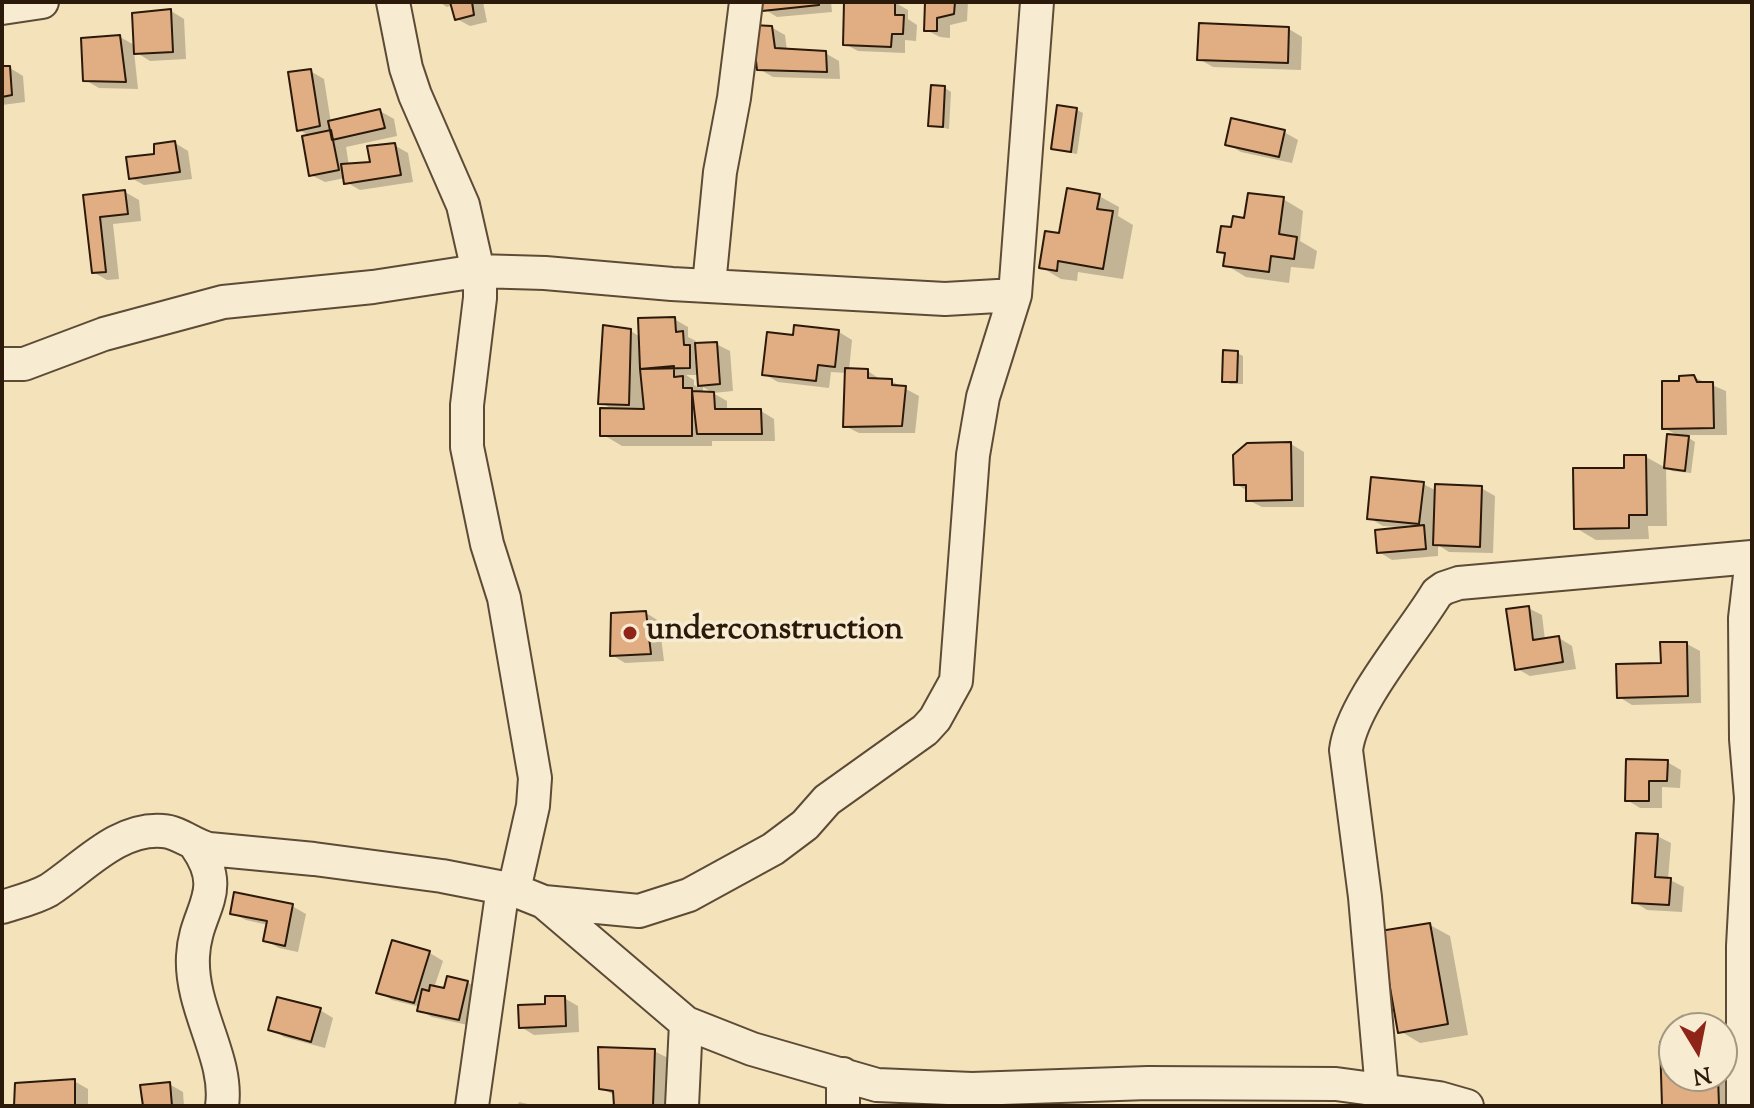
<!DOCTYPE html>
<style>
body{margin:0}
#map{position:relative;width:1754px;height:1108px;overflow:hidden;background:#f3e2ba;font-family:"Sorts Mill Goudy",serif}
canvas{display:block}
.frame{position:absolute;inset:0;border:4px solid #2b190a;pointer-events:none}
.north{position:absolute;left:1658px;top:1012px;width:80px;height:80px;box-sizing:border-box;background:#f7ecd2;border:2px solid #a59882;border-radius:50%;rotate:170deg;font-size:22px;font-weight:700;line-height:32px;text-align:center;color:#2b190a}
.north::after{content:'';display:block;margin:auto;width:28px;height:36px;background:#8f2418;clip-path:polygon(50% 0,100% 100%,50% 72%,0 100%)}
</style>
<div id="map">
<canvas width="1754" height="1108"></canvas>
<div class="frame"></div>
<div class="north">N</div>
</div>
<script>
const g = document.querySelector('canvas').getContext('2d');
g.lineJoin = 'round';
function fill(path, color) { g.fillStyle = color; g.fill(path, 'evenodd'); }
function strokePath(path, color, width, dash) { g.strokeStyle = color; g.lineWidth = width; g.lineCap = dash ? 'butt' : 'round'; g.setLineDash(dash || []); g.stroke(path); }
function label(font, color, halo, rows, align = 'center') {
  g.font = font + ' "Sorts Mill Goudy",serif'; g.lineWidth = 7; g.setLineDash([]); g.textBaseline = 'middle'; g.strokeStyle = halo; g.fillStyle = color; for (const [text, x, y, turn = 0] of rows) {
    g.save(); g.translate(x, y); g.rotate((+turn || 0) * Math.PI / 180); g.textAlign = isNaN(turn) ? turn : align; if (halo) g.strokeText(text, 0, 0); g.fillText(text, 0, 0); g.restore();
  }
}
fill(new Path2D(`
 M439,2H483L487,22L470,26L457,19L453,5L447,7Z
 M763,2H831L832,12L777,17L764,9Z
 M846,2H894L908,10V19L917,25L916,41L905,40V53L858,51L845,44Z
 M927,2H968L967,21L950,25V38L940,37L926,30Z
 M171,11L184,19L186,59L150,61L134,51L138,89L99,88L85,80L120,37L136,46Z
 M771,27L785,35L787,51L825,53L839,61L840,79L773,77L759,69Z
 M1289,29L1302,37L1301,70L1213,67L1199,59Z
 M2,68H10L23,76L25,102L2,105Z
 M310,71L324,79L331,123L380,111L394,119L397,136L346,147L349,166L372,164L394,145L408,153L413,182L360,190L346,182L345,178L325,182L311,175L310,136L299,130Z
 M945,88L951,92L949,129L930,125Z
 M1077,110L1083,113L1077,154L1059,151L1053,148Z
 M1284,132L1298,140L1292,163L1241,152L1227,144Z
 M175,143L188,151L192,179L144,185L131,178Z
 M125,192L139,200L141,221L113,224L119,279L107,280L93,272L85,197Z
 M1099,196L1119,207L1118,216L1133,225L1123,279L1078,272L1077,281L1061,279L1041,267L1061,235Z
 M1283,199L1303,211L1300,241L1317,251L1314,269L1291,267L1289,283L1246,277L1226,265L1227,256L1219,251L1246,220Z
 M674,319L688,327V337L696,341V345L716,344L730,351L733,391L713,393L703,387V393H713L727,401V411H761L774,419L775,441H712V446H622L602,434L614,410L600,402L631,331L640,337ZM686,375H699L700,388L694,385V380Z
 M839,332L852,340L849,370L868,371L881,380L891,381L919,396L915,433H859L845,426L847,373L831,372L829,388L778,382L764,374L795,337Z
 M1237,353L1243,356V384H1230L1224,380Z
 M1693,377L1726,391L1727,435H1684L1695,442L1691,473L1672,471L1666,467L1667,526H1648L1649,539L1596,540L1576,528L1575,470H1626V457H1646L1666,468L1669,436L1681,437L1664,428V383H1681V378Z
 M1291,444L1304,452V507H1262L1248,500V491L1236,484Z
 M1423,484L1437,491L1481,488L1495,496L1493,553L1449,552L1438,545V556L1392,560L1379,552L1398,527L1383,526L1369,518Z
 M1528,608L1542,615L1545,640L1559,638L1572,646L1576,669L1530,676L1516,668Z
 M646,613L659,621L664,661L625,663L612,655Z
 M1687,644L1700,651L1701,703L1632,705L1619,697Z
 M1667,762L1681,770L1680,788L1662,787V808H1640L1627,800Z
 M1657,836L1671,843L1668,879L1684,887L1682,912L1647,910L1634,902Z
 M292,906L306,914L298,952L279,948L265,940L268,925L246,920L232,913Z
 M1430,925L1450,936L1468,1035L1420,1043L1400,1031Z
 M393,942L430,953L443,961L434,988L446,991L467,982L480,990L472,1026L432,1017L419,1010L420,1007L392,1000L379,992Z
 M564,998L578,1006L579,1032L534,1035L521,1027L548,1006Z
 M320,1010L333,1018L325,1048L284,1037L271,1029Z
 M1674,1043V1076H1722V1045L1736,1053L1738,1106H1664Z
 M654,1051L668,1058L667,1106H616V1096L601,1088Z
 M74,1081L88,1089V1106H16Z
 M169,1084L183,1092L184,1106H145Z
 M519,1102L537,1106H517Z`), '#0003');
const building = new Path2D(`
 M450,2H472L474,15L455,20Z
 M761,2H819V5L762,11Z
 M844,2H895V15H904L903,34H892L891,47L843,45Z
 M925,2H955L954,14L937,18V31H924Z
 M171,9L173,52L134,54L132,13Z
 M1199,23L1289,27L1288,63L1197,60Z
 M752,25L772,26L775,48L826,51L827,72L757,70Z
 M120,35L126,82L83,81L81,38Z
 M2,66H10L12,95L2,97Z
 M311,69L320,126L297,131L288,72Z
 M931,85L945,86L943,127L928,126Z
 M1057,105L1077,108L1071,152L1051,149Z
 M380,109L385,128L332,140L328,121Z
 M1231,118L1285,130L1279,157L1225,145Z
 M331,130L339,170L309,176L302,136Z
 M175,141L180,172L129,179L126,157L154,154V144Z
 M395,143L401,175L344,184L341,164L370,162L367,146Z
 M1067,188L1100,194L1097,209L1113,211L1103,269L1058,261L1057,271L1039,268L1045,231L1059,233Z
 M125,190L128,214L100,217L106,272L92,273L83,195Z
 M1248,193L1284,197L1279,234L1297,237L1294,259L1271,256L1269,272L1223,266L1225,253L1217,252L1221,226L1231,227L1233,216L1244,218Z
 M675,317L676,332L683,331L684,345H690V368L640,369L638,318Z
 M603,325L631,329L629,405L598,404Z
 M794,325L839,330L835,367L818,365L816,381L762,375L767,332L793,335Z
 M717,342L720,384L698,386L695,343Z
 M1223,350L1238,351L1237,382H1222Z
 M674,366V377L683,376V388H692V436H600V408L644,409L640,369Z
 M845,368L868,369V378L892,379V385L906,386L902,426L843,427Z
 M1694,375L1697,382H1713L1714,428L1662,429V381H1679V376Z
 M692,391L714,392L715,409H761L762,434H697Z
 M1667,434L1689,436L1685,471L1664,468Z
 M1291,442L1292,500L1246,501V485H1234L1233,455L1247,443Z
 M1624,455H1646L1647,515H1629V528L1574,529L1573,468H1624Z
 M1371,477L1424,482L1419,524L1367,519Z
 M1435,484L1482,486L1480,547L1433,545Z
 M1424,525L1426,549L1377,553L1375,530Z
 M1529,606L1533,640L1559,636L1563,662L1515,670L1506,609Z
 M646,611L651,654L610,656L611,613Z
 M1660,642H1687L1688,696L1617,698L1616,664L1661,663Z
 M1626,759L1668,760L1667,781H1649V801H1625Z
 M1636,833L1658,834L1655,877L1671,878L1669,905L1632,903Z
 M234,892L293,904L285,946L263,941L267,921L230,914Z
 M1430,923L1448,1024L1398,1033L1380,931Z
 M392,940L430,951L414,1003L376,993Z
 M447,976L468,981L459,1020L417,1011L422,989L429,991L430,985L444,988Z
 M545,996H565L566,1026L519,1028L518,1005L545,1004Z
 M277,997L321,1008L311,1042L268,1030Z
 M1674,1041V1076H1718L1719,1106H1662L1660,1042Z
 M598,1047L655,1049L653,1106H614L613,1091L599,1089Z
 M75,1079V1106H14L15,1083Z
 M170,1082L172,1106H143L140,1085Z`);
fill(building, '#e1ad83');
strokePath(building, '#2b190a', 2);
const street = new Path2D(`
 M393,2L406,68L415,95L463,205L480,280V298L467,405V447L487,544L504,598L535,778L533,806L514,890
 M2,8L42,2
 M709,285L720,172L734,98L746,2
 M2,364H24L104,334L223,302L373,287L477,271L545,273L672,284L945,299L1015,295
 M196,846C229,893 195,909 193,956C190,1009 229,1058 222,1106
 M544,902L639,911L689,895L773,849L805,825L827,800L925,730L935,719L956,681L973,455L983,397L1015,295L1037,2
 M2,907C18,902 35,898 49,890C83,868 118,827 163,831C179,832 193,845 209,849L314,859L442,876L514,890L544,902L686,1023L752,1049L877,1085L972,1089L1148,1083L1336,1084L1439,1098L1467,1106
 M1382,1090L1365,897L1346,750C1352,703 1411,636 1437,593L1444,588L1459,583L1752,557
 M472,1106L503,887
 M682,1106L686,1023
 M843,1106V1074
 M1743,1106V946L1751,798L1746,739L1745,618L1752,558`);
strokePath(street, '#5d4b36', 36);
strokePath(street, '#f7ecd2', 32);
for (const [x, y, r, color] of [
 [630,633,8,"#8f2418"]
]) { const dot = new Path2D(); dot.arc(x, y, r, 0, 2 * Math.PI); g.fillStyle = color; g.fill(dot); strokePath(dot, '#f7ecd2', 3); }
label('bold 32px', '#2b190a', '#f7ecd2', [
 ["underconstruction",646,633]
], 'left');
</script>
